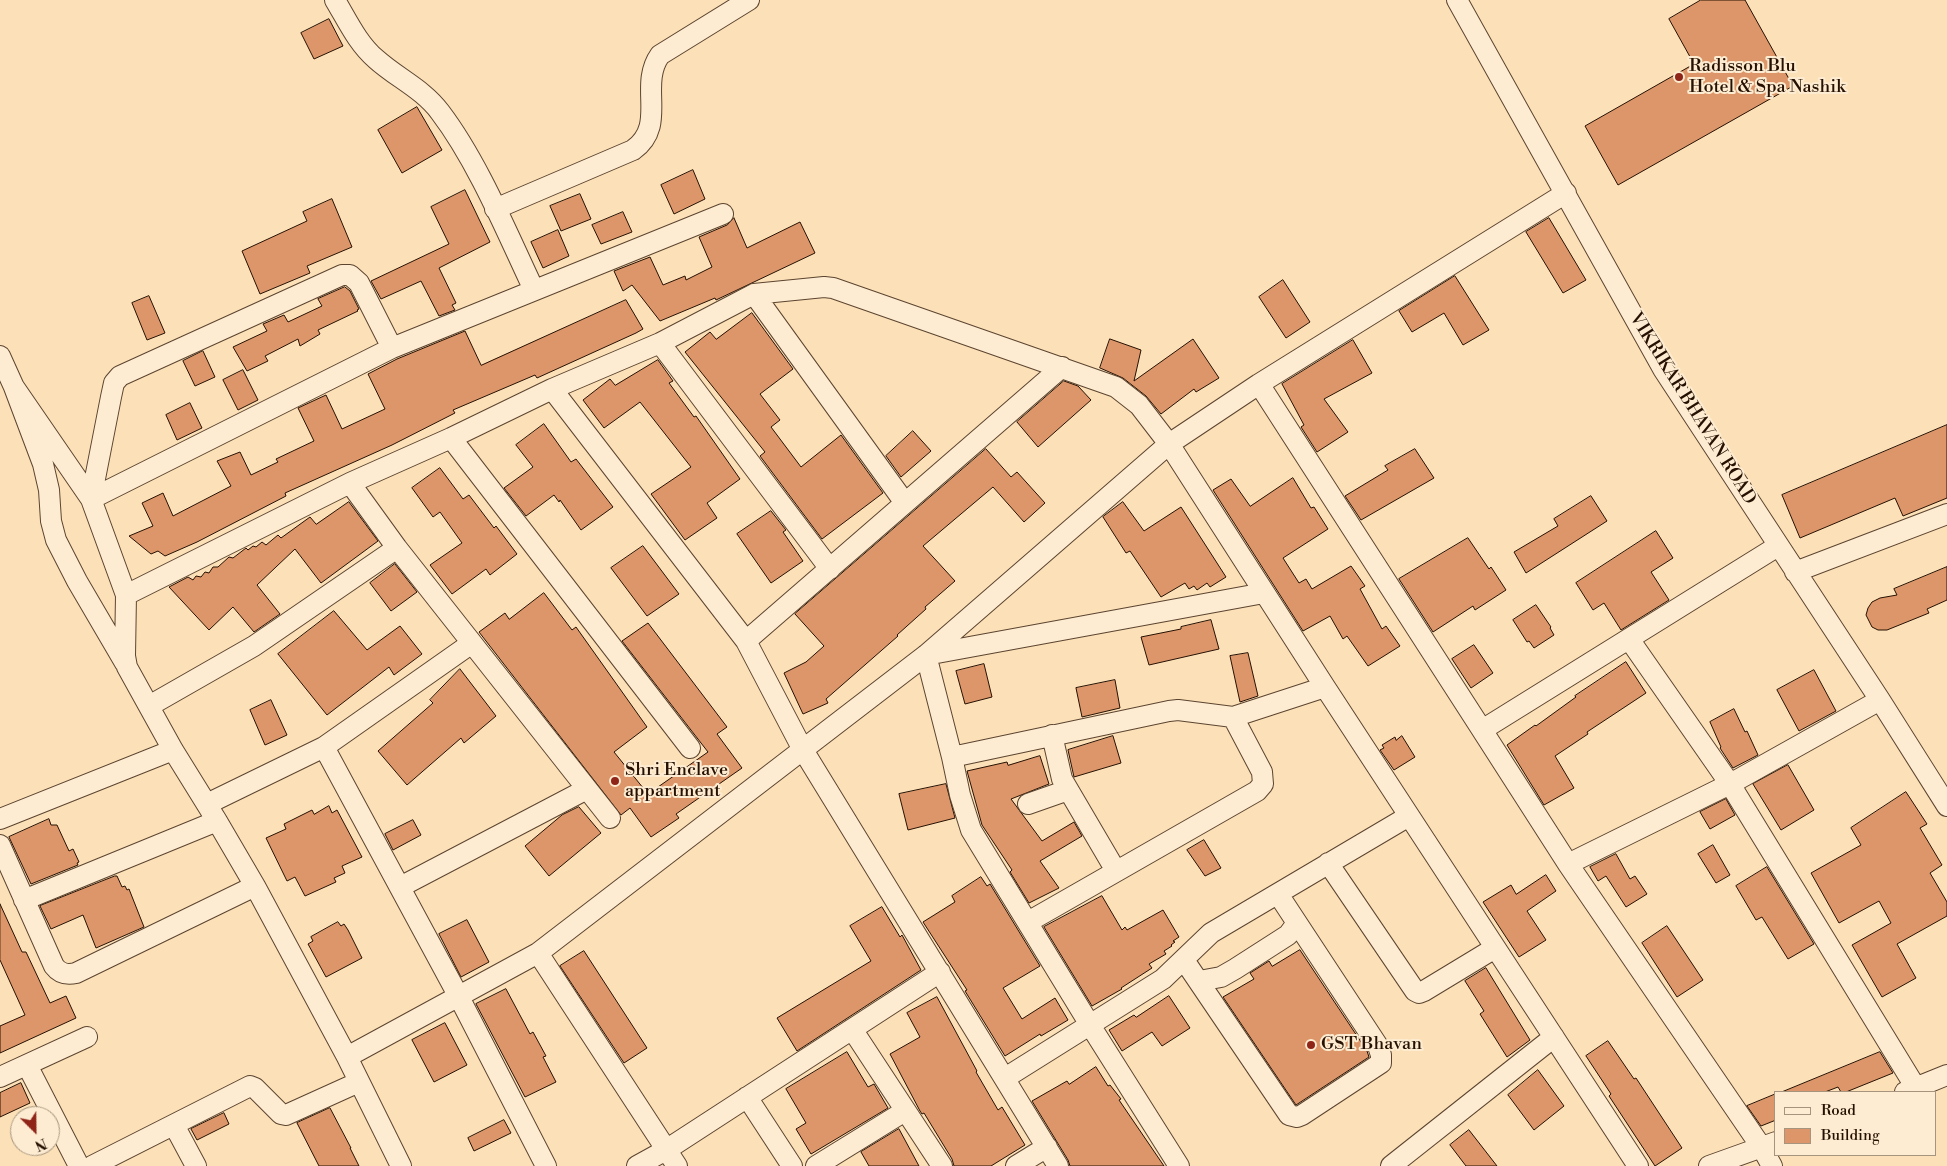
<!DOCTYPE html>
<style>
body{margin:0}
#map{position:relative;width:1947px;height:1166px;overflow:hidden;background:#fce1b8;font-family:"Libre Bodoni",serif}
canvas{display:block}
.legend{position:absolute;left:1774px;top:1091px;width:162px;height:65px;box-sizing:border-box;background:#fdecd1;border:1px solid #a7947e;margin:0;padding:6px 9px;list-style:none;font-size:15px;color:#261002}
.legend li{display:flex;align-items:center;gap:10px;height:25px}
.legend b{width:25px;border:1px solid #a7947e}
.north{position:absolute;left:10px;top:1106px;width:50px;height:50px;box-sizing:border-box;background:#fdecd1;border:1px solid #a7947e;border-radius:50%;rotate:157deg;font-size:14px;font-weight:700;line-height:20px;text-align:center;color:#261002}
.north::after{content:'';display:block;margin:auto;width:18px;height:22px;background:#8f2418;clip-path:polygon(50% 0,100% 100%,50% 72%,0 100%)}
</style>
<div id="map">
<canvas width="1947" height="1166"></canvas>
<ul class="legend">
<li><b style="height:6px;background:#fdecd1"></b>Road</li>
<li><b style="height:14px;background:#dc9669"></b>Building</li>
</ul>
<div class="north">N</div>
</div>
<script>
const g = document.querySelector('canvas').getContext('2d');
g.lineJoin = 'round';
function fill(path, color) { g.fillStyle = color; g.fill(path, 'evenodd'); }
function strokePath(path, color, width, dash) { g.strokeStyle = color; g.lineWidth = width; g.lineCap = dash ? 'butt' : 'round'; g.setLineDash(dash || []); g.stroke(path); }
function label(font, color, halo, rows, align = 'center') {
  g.font = font + ' "Libre Bodoni",serif'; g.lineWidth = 4; g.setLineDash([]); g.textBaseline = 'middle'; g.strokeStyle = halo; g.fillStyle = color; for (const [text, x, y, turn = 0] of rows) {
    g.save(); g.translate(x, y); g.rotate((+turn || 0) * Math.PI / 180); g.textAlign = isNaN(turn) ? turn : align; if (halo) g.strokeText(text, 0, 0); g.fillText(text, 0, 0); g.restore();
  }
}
const building = new Path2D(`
 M1701,0H1745L1793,86L1618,185L1585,126L1694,64L1669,19Z
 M329,19L343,46L314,59L301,33Z
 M417,107L442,150L402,173L378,130Z
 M693,170L705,199L674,214L661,185Z
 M465,190L490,242L439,268L456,303L452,305L455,310L439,316L421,281L381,299L371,281L449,244L431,207Z
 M580,194L591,219L561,231L550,206Z
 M332,199L352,247L307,266L310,273L260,294L242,251L307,221L303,212Z
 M623,212L632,232L601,244L592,225Z
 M734,218L747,248L800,222L815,253L716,300L715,298L660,321L632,285L623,291L614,271L650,257L663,285L685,276L686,280L712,267L699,237L727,225Z
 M1549,218L1586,280L1563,293L1526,232Z
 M558,230L569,256L543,268L531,242Z
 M1455,276L1489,330L1463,345L1444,313L1412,332L1399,311Z
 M1283,280L1310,322L1286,338L1259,297Z
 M345,287L350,291L359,309L357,310L358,311L318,330L320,334L300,346L298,339L265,356L268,361L247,371L233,347L267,331L263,324L284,315L288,322L322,306L318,299Z
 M149,296L165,333L147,340L132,303Z
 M626,300L643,329L636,333L537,378L535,375L453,410L455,413L392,445L285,493L286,496L197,542L165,556L158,551L151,554L129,536L153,526L142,503L163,493L173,516L231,486L217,461L240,452L251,475L278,462L276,459L314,441L298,408L326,395L342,429L385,409L368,374L397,359L465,331L481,365Z
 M752,313L793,369L760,394L780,420L771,427L801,467L841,435L883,493L822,539L760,456L765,452L685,352L710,332L716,339Z
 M1110,339L1141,350L1134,381L1193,339L1219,378L1196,392L1194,389L1161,414L1146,396L1123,378L1100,368Z
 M1353,340L1372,373L1324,399L1348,432L1317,452L1301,427L1304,425L1282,384Z
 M203,351L215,377L195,386L183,361Z
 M658,360L673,381L669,383L694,417L696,416L740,479L707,503L717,518L685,540L651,494L691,467L640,402L604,428L583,400L610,379L615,385Z
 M243,370L258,400L238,410L223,380Z
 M1064,381L1078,386L1091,400L1038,447L1017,422Z
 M190,403L202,428L177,440L166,415Z
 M544,424L571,462L576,459L613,507L581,530L560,500L559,502L554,495L526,516L504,488L533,467L516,445Z
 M1947,425V498L1903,516L1895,498L1800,538L1782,495Z
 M913,431L931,451L901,477L886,456Z
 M986,449L1011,477L1017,472L1045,503L1024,522L993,487L923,546L955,581L925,607L926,609L897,635L898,636L826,699L828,703L803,714L784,673L806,662L824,646L795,614Z
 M1415,449L1434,478L1361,520L1345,496L1388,470L1385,466Z
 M440,468L463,499L469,495L494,528L496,526L517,554L490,575L486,569L452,594L430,565L462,543L440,512L433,517L412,488Z
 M1293,478L1311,508L1314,507L1328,529L1283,558L1299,583L1306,579L1312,589L1351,566L1365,586L1360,589L1382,629L1386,626L1400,646L1368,666L1347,636L1343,639L1330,616L1303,631L1213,490L1231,479L1250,506Z
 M1591,496L1607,521L1526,573L1514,552L1558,526L1554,519Z
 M349,502L378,541L321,583L295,549L257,585L280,614L254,632L233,607L209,630L169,587L188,577L193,580L196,576L201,577L205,572L209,573L213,567H218L229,557L233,558L246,548L248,550L253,546L256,547L262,542L266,545L278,535L281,538L310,517L316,524Z
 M1123,502L1144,531L1181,507L1226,577L1210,587L1207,583L1197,590L1194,586L1189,589L1185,583L1161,597L1130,551L1126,553L1103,517Z
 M771,511L786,530L783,532L803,561L771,583L737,534Z
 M1656,531L1673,558L1651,572L1669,600L1621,630L1604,603L1593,610L1576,583Z
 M1468,538L1489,569L1491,567L1506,590L1475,610L1473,606L1433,632L1399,579Z
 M643,546L679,594L647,616L611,568Z
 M395,564L417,592L391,611L370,583Z
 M1947,567V600L1927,609L1929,613L1887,630H1878L1872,627L1866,615L1868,608L1872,602L1880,598L1897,595L1894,589Z
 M544,593L572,630L576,627L647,727L614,752L648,794L708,752L622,641L648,623L727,727L717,734L742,768L676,814L679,818L651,837L630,808L621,815L479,632L505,613L509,619Z
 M1536,605L1551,627L1550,628L1554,635L1534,648L1529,641L1527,642L1513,620Z
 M334,611L367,650L400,626L422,654L394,675L389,667L327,715L278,654Z
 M1211,620L1219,649L1149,665L1141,637L1181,629V627Z
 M1474,645L1493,673L1471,688L1452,659Z
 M1248,653L1258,696L1240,702L1230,656Z
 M1626,662L1646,693L1587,732L1588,734L1555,756L1574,788L1544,805L1507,745L1535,725L1536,726L1576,697L1575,696Z
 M984,664L992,697L965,704L956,671Z
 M460,669L496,716L464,743L461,738L407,785L378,751L433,703L430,700Z
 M1814,670L1836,711L1799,731L1777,690Z
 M1115,680L1120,708L1082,717L1076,688Z
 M271,700L287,735L265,745L250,710Z
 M1734,709L1745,732L1747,731L1758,755L1733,768L1720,748L1721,747L1710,722Z
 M1113,736L1121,763L1074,777L1068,750Z
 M1402,736L1415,757L1394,770L1380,750L1384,748L1382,745L1395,737L1396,740Z
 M1040,756L1049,784L1011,799L1042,841L1074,822L1082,836L1040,861L1059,888L1029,903L1010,872L1012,870L982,825L967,771L1007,762L1008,765Z
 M1788,765L1814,810L1781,830L1753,784Z
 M946,784L955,818L908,830L899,794Z
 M1906,792L1927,824L1920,828L1942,865L1930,873L1947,902V916L1897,944L1916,978L1882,997L1852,945L1891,923L1879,901L1839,923L1811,873L1861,845L1851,828Z
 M1726,799L1735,815L1710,829L1700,812Z
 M329,806L332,813L337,810L362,857L342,866L345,873L334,878L336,882L305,896L295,877L287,881L266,838L286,829L284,824L312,810L314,814Z
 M579,807L601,833L549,876L525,846L562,815Z
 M49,819L51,825H57L69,851L73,849L79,862L77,863L78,865L31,884L9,837Z
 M413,820L421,835L393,850L385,834Z
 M1204,840L1221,868L1205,876L1187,850Z
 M1713,845L1730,875L1716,883L1698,854Z
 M1616,854L1630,879L1635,876L1647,894L1626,907L1606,876L1598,881L1590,867Z
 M1767,867L1814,944L1788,959L1762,917L1756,920L1736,886Z
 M1546,875L1556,891L1527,911L1546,940L1519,957L1483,902L1511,885L1516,894Z
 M115,876H117L122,887L125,886L127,890L129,889L144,927L96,948L83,915L51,929L40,906Z
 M981,877L987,886L990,884L1040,966L1003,988L1022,1019L1055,998L1068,1020L1041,1036L1040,1034L1005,1056L965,991L967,990L923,922L955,902L952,896Z
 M1102,896L1122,930L1125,927L1127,930L1163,910L1179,937L1173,941L1175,942L1171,945L1172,946L1164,951L1166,954L1149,964L1152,968L1121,988L1122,989L1092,1006L1044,927Z
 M0,904L22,952H26L50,1003L66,996L76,1018L0,1053V1026L25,1015L0,960Z
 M882,907L900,937L902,935L921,970L797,1051L777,1018L871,961L850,926Z
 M467,920L489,962L461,977L439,934Z
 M338,922L341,926L344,924L348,930L362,958L326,977L308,944L313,941L311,937Z
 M1667,926L1703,980L1677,997L1642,943Z
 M1300,950L1367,1051L1369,1057L1296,1105L1223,997L1254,979L1250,973L1269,961L1272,966Z
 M584,951L647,1048L624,1063L560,966Z
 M1486,968L1530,1040L1507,1057L1480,1014L1484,1011L1465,981Z
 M506,989L530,1034L533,1032L546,1056L543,1057L556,1082L525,1097L476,1004Z
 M1169,996L1190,1028L1162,1046L1152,1032L1122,1051L1109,1030L1134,1015L1136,1017Z
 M937,997L977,1071L976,1072L998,1110L1002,1107L1025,1145L991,1166H954L952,1159L924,1113L922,1114L920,1111L890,1054L920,1037L907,1013Z
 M445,1023L467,1065L434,1082L412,1040Z
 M1608,1041L1634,1079L1636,1078L1682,1148L1655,1166L1609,1096L1611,1094L1586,1056Z
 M847,1052L868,1087L874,1084L888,1108L811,1154L796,1129L806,1123L786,1089Z
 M1880,1052L1893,1073L1846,1092H1841L1838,1087L1825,1092H1782Z
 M1096,1067L1108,1086L1110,1085L1121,1099L1119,1100L1164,1166H1070L1068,1160L1032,1101L1067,1081L1069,1084Z
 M1538,1070L1564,1106L1534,1130L1508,1095Z
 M21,1083L30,1103L0,1117V1093Z
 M1776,1094V1120L1761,1126L1747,1106Z
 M330,1108L351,1148H350L359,1166H319L297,1123Z
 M224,1113L229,1124L197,1140L191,1129Z
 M504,1120L511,1133L474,1151L468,1138Z
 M899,1129L919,1166H869L861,1152Z
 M1469,1130L1497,1166H1466L1450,1145Z`);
fill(building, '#dc9669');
strokePath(building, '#261002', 1);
const minor = new Path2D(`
 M335,0C347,20 358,44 376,59C397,78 423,89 440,112C478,162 507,233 534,290
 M1457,0L1663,369L1880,700L1947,806
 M495,209L633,150C668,125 638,86 660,55L749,0
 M754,294L905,503
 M660,343L830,569
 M0,356L14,387L91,499L126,595
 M1259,384L1482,730
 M14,387L43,464L49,490L51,521L56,540L77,581L125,663
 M552,389L746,641L803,750L1058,1166
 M451,438L690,748
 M350,483L397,548L610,818
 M91,499L392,348L723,214
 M91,499L111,397L114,383L120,376L342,275H350L359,283L392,348
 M1795,572L1947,514
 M746,641L1062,367
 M1880,700L1730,784L1916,1088
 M149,706L254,646L397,548
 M1052,735L1062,779L1116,871
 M324,747L459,997L546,1166
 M952,757L1169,711L1178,710L1233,717L1325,687
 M207,804L324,747L472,643
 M1028,804L1068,790
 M0,819L173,750
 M0,845L54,966C60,974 67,975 76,973L255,886
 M1328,863L1415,991L1419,993L1424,991L1495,948
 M1568,864L1730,784L1629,639
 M400,887L587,789
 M24,900L217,821
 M1028,922L1257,791L1263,784L1262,772L1233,717
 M538,953L677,1166
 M1184,960L1289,1115L1297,1117L1302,1115L1381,1063V1055L1378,1046L1278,894
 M1199,981L1221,977L1235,969L1288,935L1297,923
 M852,1029L942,1166
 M347,1057L538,953L926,655L1169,444L1259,384L1566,193
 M27,1065L79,1166
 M0,1077L87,1037
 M1005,1078L1163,979L1211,933L1409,816
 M1905,1092L1947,1075
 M747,1097L792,1166
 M174,1125L196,1166
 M92,1166L250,1086L255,1088L281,1114L286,1115L359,1082
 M401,1166L347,1057L255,886L217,821L173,750L127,667L125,656L126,595L350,483L451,438L552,389L660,343L754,294L824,287L833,288L1116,387L1139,405L1169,444L1325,687L1638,1166
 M637,1166L666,1150L940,972
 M816,1166L905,1111
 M1016,1166L1047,1147
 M1179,1166L1090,1025L971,830L960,795L952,757L926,655L1264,593
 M1391,1166L1554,1037
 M1709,1166L1776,1142
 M1772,1166L1762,1148L1568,864L1482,730L1778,546`);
strokePath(minor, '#5c4430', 22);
strokePath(minor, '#fdecd1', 20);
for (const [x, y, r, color] of [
 [1679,77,5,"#8f2418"],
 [615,781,5,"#8f2418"],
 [1311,1045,5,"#8f2418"]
]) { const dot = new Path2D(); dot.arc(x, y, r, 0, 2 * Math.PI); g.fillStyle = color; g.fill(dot); strokePath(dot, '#fdecd1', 2); }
label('18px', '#261002', '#fdecd1', [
 ["Radisson Blu",1689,67],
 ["Hotel & Spa Nashik",1689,88],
 ["Shri Enclave",625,771],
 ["appartment",625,792],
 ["GST Bhavan",1321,1045]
], 'left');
label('18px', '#261002', '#fdecd1', [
 ["VIKRIKAR BHAVAN ROAD",1692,409,58]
]);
</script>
